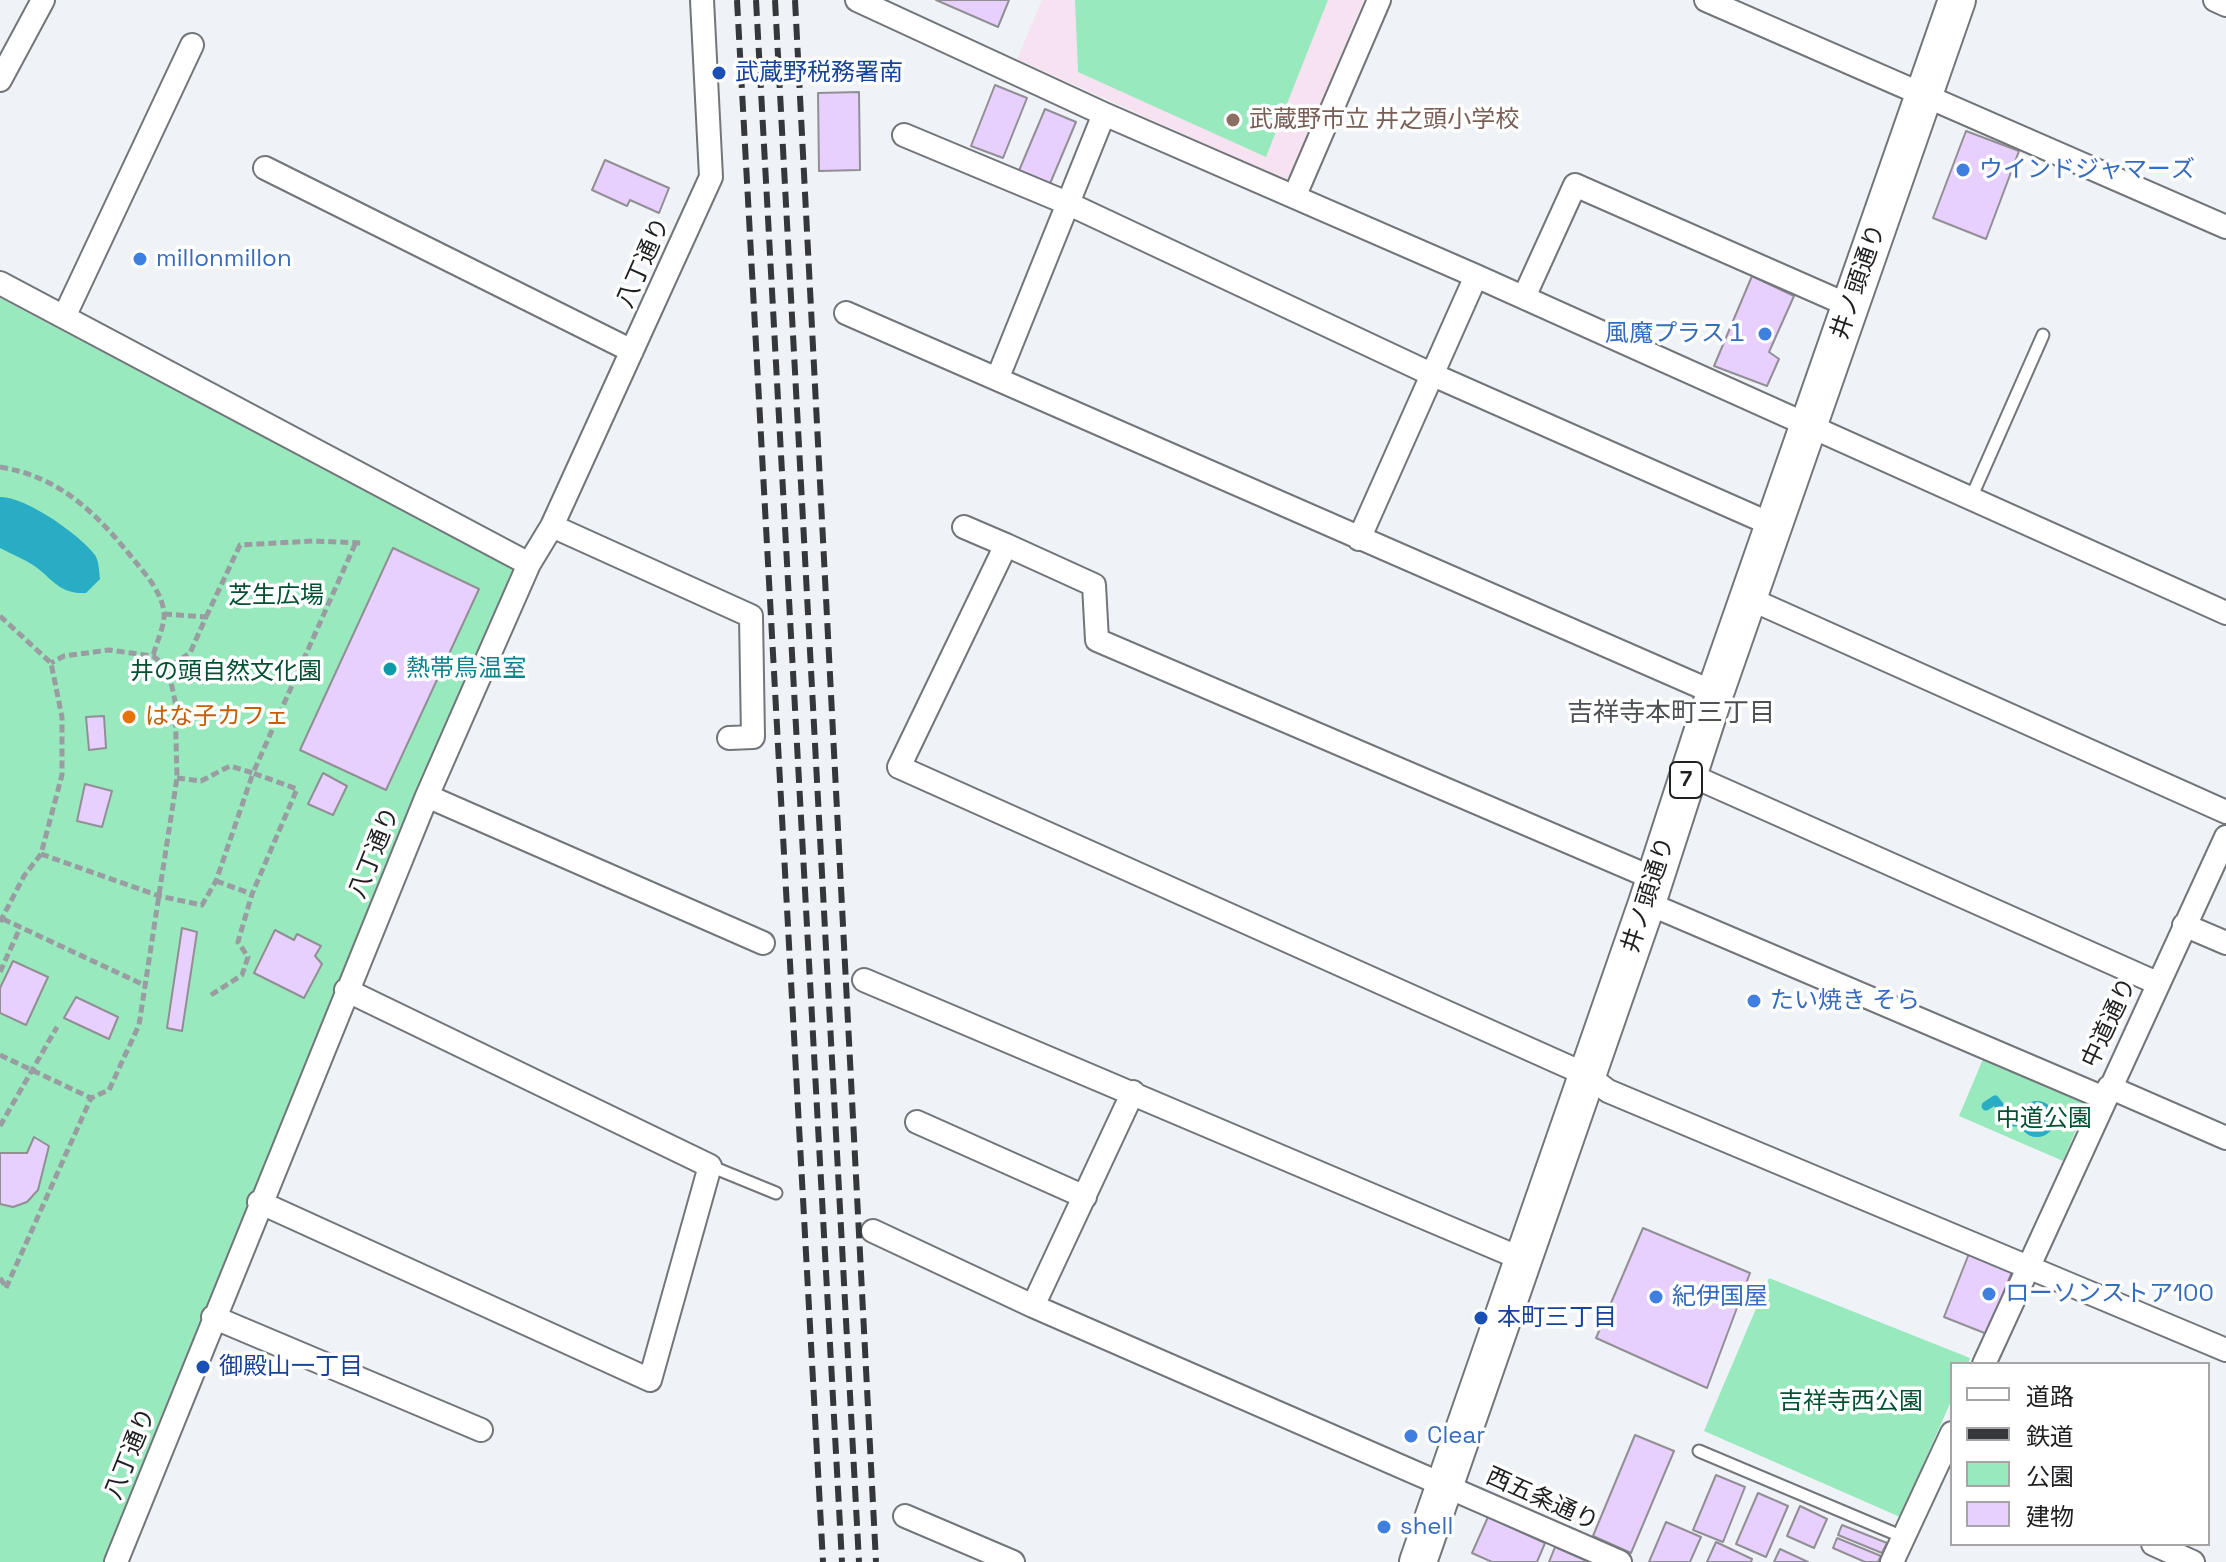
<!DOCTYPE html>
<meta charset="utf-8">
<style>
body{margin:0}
#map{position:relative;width:2226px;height:1562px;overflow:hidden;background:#eff3f8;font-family:"Space Grotesk","Noto Sans JP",sans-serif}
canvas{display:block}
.legend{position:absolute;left:1950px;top:1362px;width:260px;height:184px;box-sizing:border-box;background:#fff;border:2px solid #a5a5a6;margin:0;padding:10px 14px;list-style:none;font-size:24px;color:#1e1f21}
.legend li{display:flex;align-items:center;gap:16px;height:40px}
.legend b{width:40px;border:2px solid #a5a5a6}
</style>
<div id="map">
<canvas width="2226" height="1562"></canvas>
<ul class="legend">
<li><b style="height:10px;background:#fff"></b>道路</li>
<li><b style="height:10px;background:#36373a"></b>鉄道</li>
<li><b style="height:22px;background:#99e9be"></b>公園</li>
<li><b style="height:22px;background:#e7cffe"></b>建物</li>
</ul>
</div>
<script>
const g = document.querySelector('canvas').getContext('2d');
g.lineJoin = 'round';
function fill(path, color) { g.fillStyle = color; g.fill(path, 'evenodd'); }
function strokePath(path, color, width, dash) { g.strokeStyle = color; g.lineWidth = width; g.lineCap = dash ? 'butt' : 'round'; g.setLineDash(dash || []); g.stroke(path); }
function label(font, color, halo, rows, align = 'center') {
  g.font = font + ' "Space Grotesk","Noto Sans JP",sans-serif'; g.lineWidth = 7; g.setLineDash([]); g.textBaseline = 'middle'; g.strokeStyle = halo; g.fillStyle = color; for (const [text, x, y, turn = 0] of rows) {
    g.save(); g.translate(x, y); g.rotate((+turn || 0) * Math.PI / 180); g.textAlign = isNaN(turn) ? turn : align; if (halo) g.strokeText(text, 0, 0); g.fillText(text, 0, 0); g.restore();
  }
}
fill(new Path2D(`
 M1042,0H1364L1288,181L1017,59Z`), '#f7e2f1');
fill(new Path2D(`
 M1075,0H1328L1266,157L1078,72Z
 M0,298L513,568L107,1562H0Z
 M1983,1059L2087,1104L2063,1161L1959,1116Z
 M1769,1278L1970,1358L1968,1364H1952V1399L1900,1517L1704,1431Z`), '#99e9be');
fill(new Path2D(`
 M0,497C25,496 80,535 95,555C99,561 99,571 100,579L86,593C63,594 56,584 41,571C30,561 13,555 0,548Z
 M2019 1119a18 18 0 1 1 36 0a18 18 0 1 1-36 0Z`), '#28adc5');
strokePath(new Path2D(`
 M1986,1106L1995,1100L2012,1122H2019`), '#28adc5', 9);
const building = new Path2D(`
 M936,0H1009L998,27Z
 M995,85L1027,98L1003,158L971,146Z
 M859,92L860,170L819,171L818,93Z
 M1045,109L1076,122L1049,186L1018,173Z
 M1966,131L2019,151L1986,239L1933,218Z
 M605,160L669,188L659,213L630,200L627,206L592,190Z
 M1752,276L1794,296L1769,352L1779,359L1767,386L1714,366Z
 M393,548L479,589L386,790L300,750Z
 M104,716L106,748L89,750L86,717Z
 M323,773L347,786L333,815L308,804Z
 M85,784L112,791L102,827L77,821Z
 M182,928L197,932L182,1031L167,1028Z
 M275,930L294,940L297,934L321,946L315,956L322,964L304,998L254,973Z
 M13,961L48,977L26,1025L0,1013V988Z
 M76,997L118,1017L109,1039L64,1018Z
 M34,1137L49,1146L38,1190L27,1202L13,1207L0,1204V1153H27Z
 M1643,1228L1750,1273L1707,1388L1596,1338Z
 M1970,1251L2013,1269L1987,1334L1944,1317Z
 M1635,1435L1674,1451L1631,1553L1593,1536Z
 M1716,1475L1745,1487L1723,1542L1693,1530Z
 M1758,1493L1788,1506L1766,1557L1736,1544Z
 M1800,1506L1827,1519L1814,1548L1787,1536Z
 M1488,1517L1545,1543L1537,1562H1492L1472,1553Z
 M1666,1522L1701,1537L1690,1562H1649Z
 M1842,1525L1887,1543L1882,1553L1838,1535Z
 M1837,1538L1881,1556L1878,1562H1865L1833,1548Z
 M1716,1542L1752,1559L1751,1562H1707Z
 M1555,1547L1589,1562H1549Z
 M1780,1549L1808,1562H1774Z`);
fill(building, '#e7cffe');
strokePath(building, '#928f94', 2);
const lane = new Path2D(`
 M1971,498L2043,335
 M710,1166L776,1193
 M1699,1451L1903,1537`);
const street = new Path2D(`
 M857,0L1104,114L1476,276L2226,613
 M1706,0L2226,227
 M2215,0L2226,5
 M0,80L43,0
 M904,135L1067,203L1431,374L1775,526
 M265,168L632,351
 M1295,195L1379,0
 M0,283L529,564
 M1524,297L1575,185L1850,306
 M846,313L1715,693
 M64,317L192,45
 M998,377L1104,114
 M552,526L751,616L753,737L729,738
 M964,527L1006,545L899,767L1587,1075L1608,1091L2226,1350
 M1359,539L1476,276
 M1006,545L1094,585L1097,640L1655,879
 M1748,598L2226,812
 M1688,774L2157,983
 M427,796L763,943
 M1647,903L2104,1098
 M2184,925L2226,943
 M864,980L1522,1259
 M2109,1087L2226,1138
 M917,1122L1085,1197
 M259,1202L650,1380L710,1166L346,990
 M873,1231L1033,1306L1620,1562
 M1033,1306L1133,1092
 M213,1317L481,1430
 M1984,1364L2226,837
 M905,1516L1013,1562
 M2153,1544L2193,1562
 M116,1562L427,796L529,564L552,526L711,177L702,0
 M1892,1562L1952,1433`);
const primary = new Path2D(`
 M1418,1562L1647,903L1715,693L1957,0`);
strokePath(lane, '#727579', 15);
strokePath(street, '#727579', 26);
strokePath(primary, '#727579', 40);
strokePath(new Path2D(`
 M0,467C61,477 97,514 134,560C146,575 162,592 164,613C165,626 156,643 153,656
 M164,614L206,617L190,653L168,668
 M0,616L51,663L62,717V775L41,854L24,876L0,922
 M206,617L240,545L313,541L363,543
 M41,854L159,896L202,905L216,881L253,773L230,766L201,781L177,778
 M216,881L252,894
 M3,919L144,985
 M0,972L20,928
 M211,995L242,975L248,957L238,942L252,894L297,789L253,773L356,542
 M0,1055L91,1098
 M0,1126L57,1027
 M0,1278L6,1287
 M6,1288L91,1098L109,1090L139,1025L177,778L175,701L168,668L153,656L109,650L64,656L51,663`), '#999ca0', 5, [8, 4]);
strokePath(lane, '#fff', 11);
strokePath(street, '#fff', 22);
strokePath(primary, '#fff', 36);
strokePath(new Path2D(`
 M737,0L823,1562
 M756,0L842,1562
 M775,0L859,1562
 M795,0L876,1562`), '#36373a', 6, [16, 8]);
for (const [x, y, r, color] of [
 [719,73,8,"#1a4fb4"],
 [1233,120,8,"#8d6e63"],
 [1963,170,8,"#3f7fe0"],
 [140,259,8,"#3f7fe0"],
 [1765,334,8,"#3f7fe0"],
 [390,669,8,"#0f9aa8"],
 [129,717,8,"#e8710a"],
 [1754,1001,8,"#3f7fe0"],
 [1989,1294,8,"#3f7fe0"],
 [1656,1297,8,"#3f7fe0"],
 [1481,1318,8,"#1a4fb4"],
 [203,1367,8,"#1a4fb4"],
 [1411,1436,8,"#3f7fe0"],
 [1384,1527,8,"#3f7fe0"]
]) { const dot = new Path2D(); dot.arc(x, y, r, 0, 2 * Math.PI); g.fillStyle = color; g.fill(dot); strokePath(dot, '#fff', 3); }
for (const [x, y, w] of [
 [1686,780,32]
]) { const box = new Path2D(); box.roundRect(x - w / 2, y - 18, w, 36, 6); g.fillStyle = '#fff'; g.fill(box); strokePath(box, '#1e1f21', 2); }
label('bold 22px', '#1e1f21', null, [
 ["7",1686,780]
]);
label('24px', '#164399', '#fff', [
 ["武蔵野税務署南",735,73],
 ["本町三丁目",1497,1318],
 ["御殿山一丁目",219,1367]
], 'left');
label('24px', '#785e54', '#fff', [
 ["武蔵野市立 井之頭小学校",1249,120]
], 'left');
label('24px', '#366cbe', '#fff', [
 ["ウインドジャマーズ",1979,170],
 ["millonmillon",156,259],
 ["風魔プラス１",1749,334,"right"],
 ["たい焼き そら",1770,1001],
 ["ローソンストア100",2005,1294],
 ["紀伊国屋",1672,1297],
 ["Clear",1427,1436],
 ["shell",1400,1527]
], 'left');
label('24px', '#1e1f21', '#fff', [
 ["八丁通り",644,263,-66],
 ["井ノ頭通り",1859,282,-71],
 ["八丁通り",375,853,-68],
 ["井ノ頭通り",1649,895,-72],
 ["中道通り",2110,1023,-65],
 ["八丁通り",131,1454,-68],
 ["西五条通り",1542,1500,24]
]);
label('24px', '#035032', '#fff', [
 ["芝生広場",276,596],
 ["井の頭自然文化園",226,672],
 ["中道公園",2044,1119],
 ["吉祥寺西公園",1851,1402]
]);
label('24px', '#0d838f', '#fff', [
 ["熱帯鳥温室",406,669]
], 'left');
label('24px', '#c56008', '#fff', [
 ["はな子カフェ",145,717]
], 'left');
label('26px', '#4d5054', '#fff', [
 ["吉祥寺本町三丁目",1671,714]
]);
</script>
